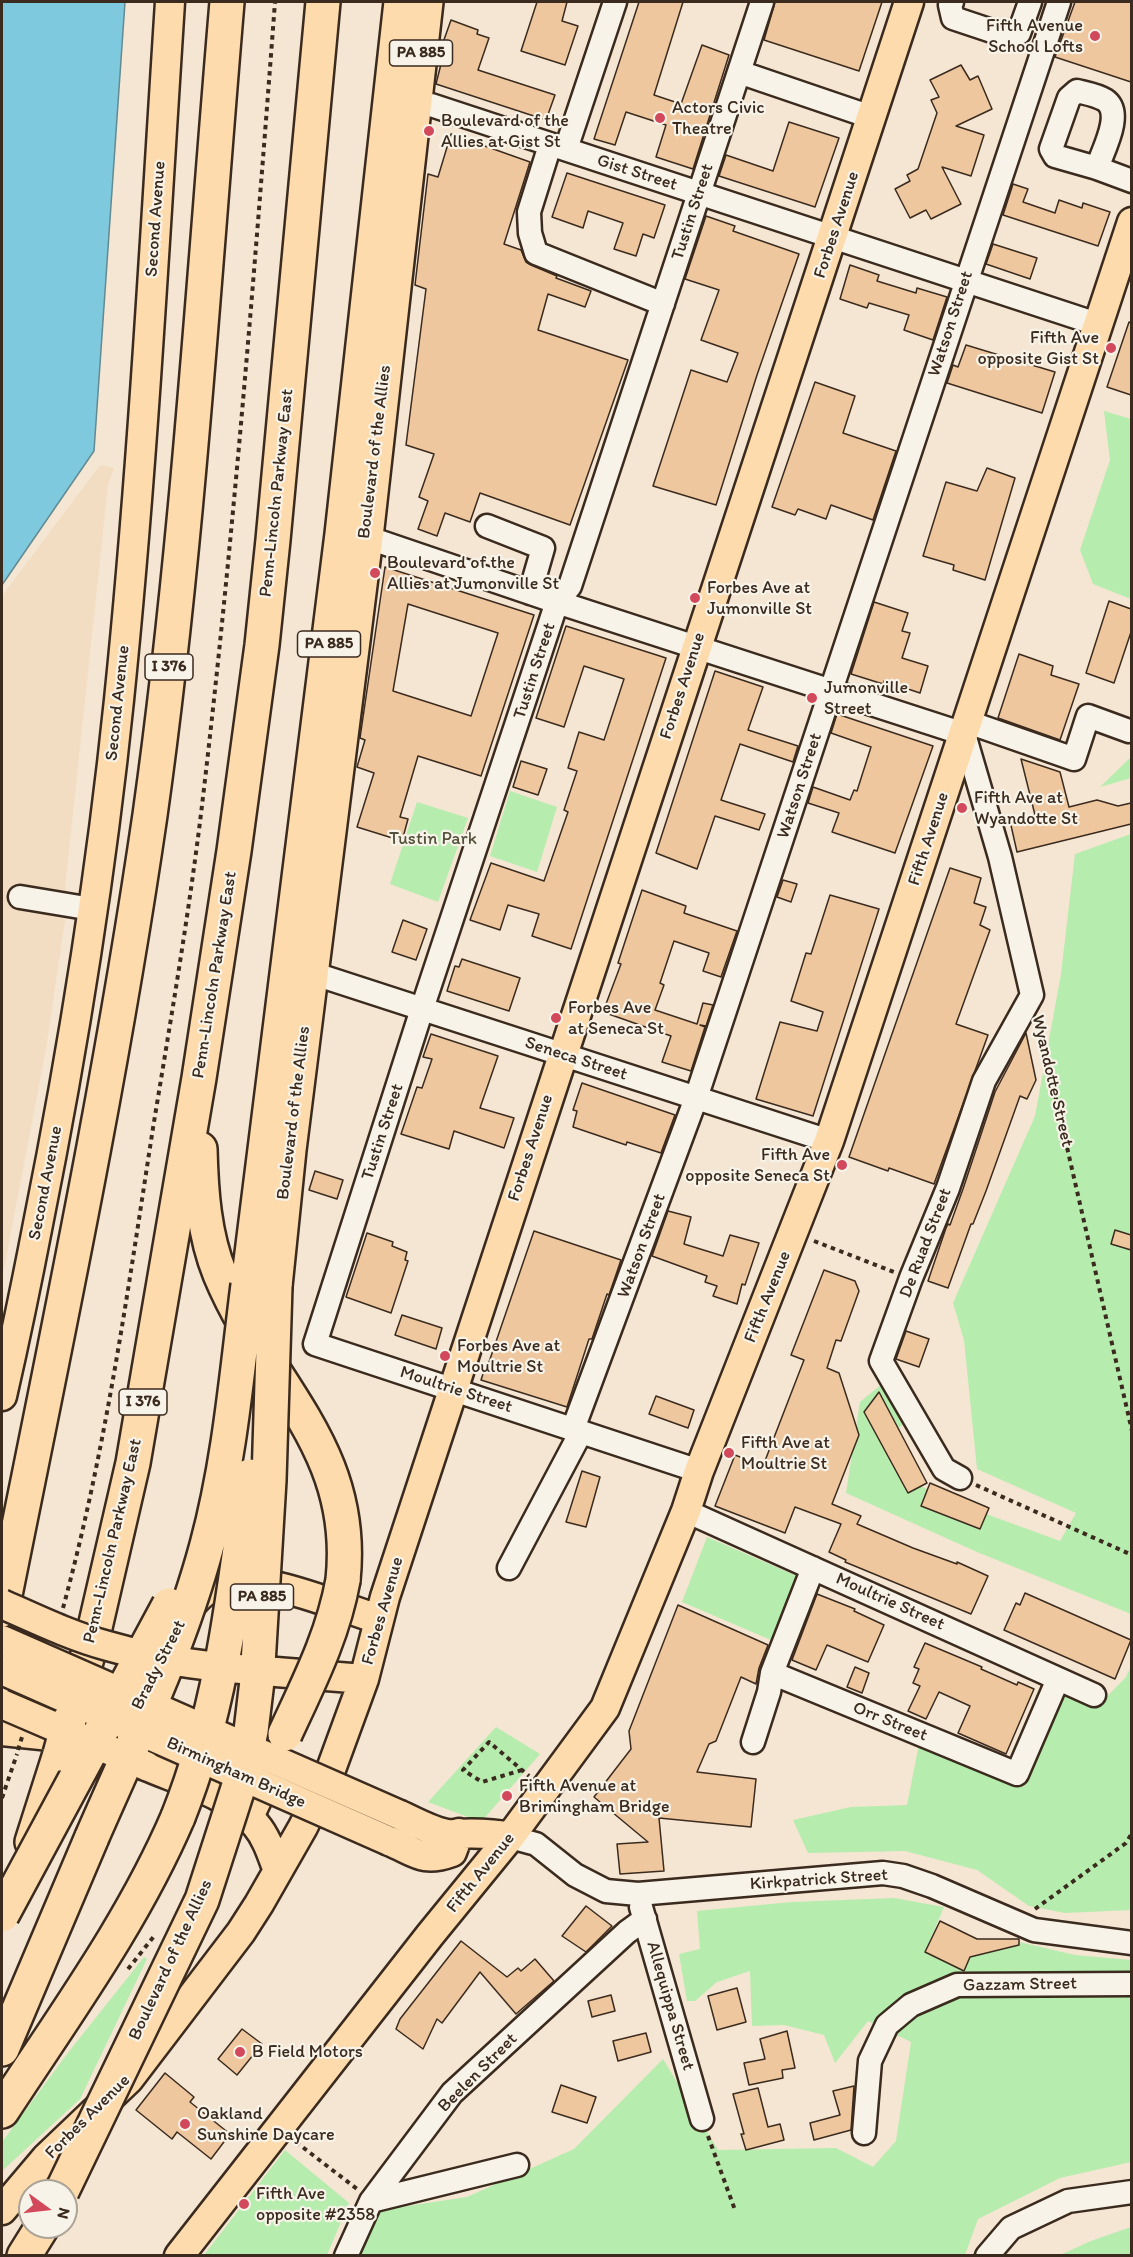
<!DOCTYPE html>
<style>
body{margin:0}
#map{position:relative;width:1133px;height:2257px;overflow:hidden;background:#f4e6d2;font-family:Itim,sans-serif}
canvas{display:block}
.frame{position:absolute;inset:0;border:3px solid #3b2a1e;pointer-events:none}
.north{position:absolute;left:18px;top:2179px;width:60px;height:60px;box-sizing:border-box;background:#f7f3e8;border:2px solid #aca397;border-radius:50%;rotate:105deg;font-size:16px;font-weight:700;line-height:24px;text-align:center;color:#3b2a1e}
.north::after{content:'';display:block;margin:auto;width:21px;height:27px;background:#d1495b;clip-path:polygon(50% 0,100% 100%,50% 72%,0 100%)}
</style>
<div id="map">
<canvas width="1133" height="2257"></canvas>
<div class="frame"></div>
<div class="north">N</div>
</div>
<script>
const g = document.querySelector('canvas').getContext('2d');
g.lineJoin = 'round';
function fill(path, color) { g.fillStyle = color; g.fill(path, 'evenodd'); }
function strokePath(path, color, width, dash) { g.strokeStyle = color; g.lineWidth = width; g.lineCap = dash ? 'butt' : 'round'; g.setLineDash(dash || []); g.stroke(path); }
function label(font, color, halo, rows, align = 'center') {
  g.font = font + ' Itim,sans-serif'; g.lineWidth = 4.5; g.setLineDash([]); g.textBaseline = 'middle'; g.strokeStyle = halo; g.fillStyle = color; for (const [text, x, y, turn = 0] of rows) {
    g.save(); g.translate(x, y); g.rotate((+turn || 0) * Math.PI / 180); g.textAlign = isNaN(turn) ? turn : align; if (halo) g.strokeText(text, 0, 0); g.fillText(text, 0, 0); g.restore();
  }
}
fill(new Path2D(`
 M100,465L114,468L108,485L65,888L69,893L46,1049L2,1279V596Z`), '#f2ddc2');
fill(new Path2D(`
 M1104,411L1131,419V599L1093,584L1080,550L1110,460Z
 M1131,757V778L1100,787Z
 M510,791L557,807L537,872L490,856Z
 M417,802L468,818L438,902L390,884Z
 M1131,834V1614L977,1552L846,1493L860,1402L882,1384L905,1423L886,1437L910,1481L956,1503L1060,1541L1076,1513L977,1469L964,1340L953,1303L1035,1116L1061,974L1075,854Z
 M707,1537L799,1577L771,1640L682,1602Z
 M1131,1666V1910L1065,1913L1029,1906L977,1870L905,1851L808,1853L793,1820L851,1807L907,1805L919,1744L1024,1787L1062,1695L1098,1706L1126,1677Z
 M496,1727L540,1754L481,1822L428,1802Z
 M894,1898L944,1907L925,1952L963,1970L970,1957L1000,1949L1006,1939L1075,1955L1131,1960V2162L1060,2178L978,2219L965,2255L356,2256L374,2211L467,2197L574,2149L663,2059L718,2150L836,2148L873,2167L896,2141L911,2042L868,2021L835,2063L824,2035L784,2025L752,2026L750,1971L717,1982L695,2001H687L679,1954L700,1949L697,1911L792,1902Z
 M144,1957L147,1959L80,2099L2,2171V2142L67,2054Z
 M285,2150L349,2203L327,2255H204Z
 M1131,2227V2255H1060L1091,2241Z`), '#b6ecae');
const water = new Path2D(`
 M2,2H125L94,451L2,585Z`);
fill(water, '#7ec9de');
strokePath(water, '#638991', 1.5);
const building = new Path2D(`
 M537,2H567L562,21L578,26L565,65L521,51Z
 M639,2H683L654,95L681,104L702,45L729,55L693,169L656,157L666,125L626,112L615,145L594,139Z
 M775,2H882L859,71L764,40Z
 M1075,2H1131V82L1055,57Z
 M451,20L478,30L477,34L489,38L478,70L555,95L546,120L436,84L444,52L440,51Z
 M961,65L970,80L978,76L992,109L956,126L984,135L971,176L942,167L961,204L931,219L926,210L910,218L895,189L910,181L907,175L918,169L937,113L931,100L939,97L930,80Z
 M789,122L839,138L815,207L719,176L726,155L773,171Z
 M451,134L530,162L504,244L521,250L526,262L531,265L557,276L556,278L591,291L585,307L548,294L538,330L628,360L570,525L480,493L470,522L445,513L437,536L418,529L428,501L419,497L434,454L406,445L426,289L415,285L428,174L438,177Z
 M567,173L665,205L654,238L643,234L636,256L614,249L623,223L588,211L583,228L552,217Z
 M1013,184L1028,189L1023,202L1055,213L1059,200L1082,208L1083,203L1110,212L1098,246L1003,215Z
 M706,216L735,226L733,231L799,254L757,375L716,505L653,486L691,370L727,382L738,353L701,340L719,290L685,279Z
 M993,244L1037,258L1030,279L986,264Z
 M850,265L879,275L877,281L916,293L917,288L947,297L933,340L904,330L909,315L869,303L867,308L840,299Z
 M1129,322L1131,323V395L1107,387Z
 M966,345L1055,372L1042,413L947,383L953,365L958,367Z
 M815,382L855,396L843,433L896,451L873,520L831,505L826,519L798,509L795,515L772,507Z
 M987,468L1015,478L985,580L953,570L954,565L923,556L946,482L977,491Z
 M385,567L534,615L481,776L418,756L400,817L408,819L402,841L357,827L374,773L357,767L365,740L360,738ZM408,604L498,633L471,716L393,691Z
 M1109,601L1131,609V632L1114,683L1086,673Z
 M874,602L908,613L902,631L910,633L902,658L928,666L920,693L884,681L883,684L851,674Z
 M566,626L666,658L571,949L532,936L539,914L508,905L500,930L470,920L491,863L544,881L568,812L564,810L577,771L568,768L579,732L604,740L624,679L584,666L564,727L536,718Z
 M1019,654L1053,666L1051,675L1079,684L1060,740L998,718Z
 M715,671L763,687L748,730L798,746L793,762L740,744L721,800L765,814L759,830L715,816L697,869L656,853Z
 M837,714L933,746L895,853L832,832L839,813L808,803L813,787L850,800L854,790L857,791L871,747L831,733Z
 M1021,759L1060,772L1069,807L1097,800L1118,806L1131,803V824L1017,852L1010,821L1035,815Z
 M521,761L547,769L538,795L513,787Z
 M950,868L981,878L974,903L986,907L980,925L990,930L956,1024L988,1035L934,1184L889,1168L888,1171L849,1157Z
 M783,880L797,884L791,902L777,897Z
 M642,890L686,906L684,913L737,931L721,977L703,971L709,953L674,941L660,983L664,985L655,1010L697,1024L703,1003L713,1005L706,1026L700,1025L705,1027L691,1071L662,1062L671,1036L603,1012L621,964L618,963Z
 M830,895L879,909L813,1116L756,1099L780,1022L817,1031L823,1012L791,1001L806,953L811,954Z
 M403,920L427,929L416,960L392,952Z
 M462,959L520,978L509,1011L447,991L455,966L459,967Z
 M1026,1033L1036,1080L1027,1099L1020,1096L986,1191L973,1224H971L948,1288L928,1281L946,1228L948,1224L950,1225L963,1189L995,1092Z
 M431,1034L498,1056L480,1108L514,1118L504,1148L454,1131L449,1149L401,1134L417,1087L422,1088L432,1059L423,1057Z
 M582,1083L675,1115L661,1153L627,1142L626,1145L573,1127L577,1111L573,1110Z
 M315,1171L343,1180L337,1199L309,1190Z
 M668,1211L691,1217L684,1244L723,1256L730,1235L759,1243L745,1285L742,1284L737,1304L713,1296L717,1286L705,1282L707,1276L652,1256Z
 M1115,1230L1131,1235V1250L1111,1244Z
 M534,1231L621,1260L609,1295L607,1294L592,1339H589L567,1407L481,1380L486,1365H488Z
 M367,1233L393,1242L392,1246L407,1252L405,1260L408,1261L391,1313L346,1297Z
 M824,1270L855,1281L859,1291L841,1341L836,1340L827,1368L839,1373L859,1435L832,1504L861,1516L857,1524L913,1548L957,1564V1562L988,1576L971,1614L845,1562L846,1560L829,1552L841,1524L795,1507L785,1533L715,1506L735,1455L763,1466L804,1360L791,1355Z
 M402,1315L442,1328L436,1349L395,1335Z
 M906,1331L929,1339L919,1367L896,1359Z
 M879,1392L927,1483L908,1493L864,1412Z
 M656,1396L694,1410L688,1428L649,1414Z
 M582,1471L600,1477L586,1527L566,1522Z
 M930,1483L989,1508L980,1529L921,1506Z
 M1025,1593L1131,1640L1115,1679L1004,1630L1016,1603L1020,1605Z
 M817,1594L855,1609L854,1611L884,1625L868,1662L827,1645L816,1670L792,1660Z
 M678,1605L768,1645L759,1668L756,1684L741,1677L716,1741L709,1744L697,1772L756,1779L751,1827L659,1818L664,1871L620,1874L617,1844L648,1842L594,1797L631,1749L629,1731Z
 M925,1643L982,1667L981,1669L1017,1685L1018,1682L1034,1689L1006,1754L958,1733L970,1706L939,1692L926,1719L908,1711L920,1686L913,1683L919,1669L914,1667Z
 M855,1667L869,1673L862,1693L847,1687Z
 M586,1906L612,1926L586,1952L562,1936Z
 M940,1921L977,1939H1019V1945L970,1957L964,1971L925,1952Z
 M461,1941L507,1977L518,1968L521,1971L535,1959L554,1981L516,2014L480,1972L442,2023L437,2019L423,2049L396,2029L400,2019Z
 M737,1988L746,2022L717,2030L708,1996Z
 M611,1995L615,2011L592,2017L588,2001Z
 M242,2029L262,2044L237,2075L218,2059Z
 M787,2031L795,2068L782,2070L783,2078L749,2085L744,2063L765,2059L760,2039Z
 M646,2033L651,2052L618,2061L613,2041Z
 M165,2073L194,2097L190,2102L230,2134L211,2159L177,2132L172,2139L136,2110Z
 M561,2085L596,2097L587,2123L552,2112Z
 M854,2086L851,2130L814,2140L810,2123L840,2115L833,2091Z
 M758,2088L768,2127L780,2124L784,2140L746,2150L741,2134H744L733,2094Z`);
fill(building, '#eec79e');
strokePath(building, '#3b2a1e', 1.5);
const minor = new Path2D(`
 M952,2L950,5L953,18L1010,37L1019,33L1030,2
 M739,72L871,117
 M416,105H431L1097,324
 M550,145L529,212L530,233L536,253L663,304
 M566,149L615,2
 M1097,168C1103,150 1124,113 1105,100C1097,95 1085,93 1077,91L1069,98L1051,149L1055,156L1097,168L1132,181
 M487,526L543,548L530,593
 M366,537L557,602L964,734L1000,857L1032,995L984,1081L948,1188L911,1278L881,1361L944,1469L960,1478
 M968,722L1074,759L1088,716L1129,731
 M20,897L92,909
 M324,977L829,1141
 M573,1429L696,1098L1059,2
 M699,1471L315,1344L422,1009L552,617L557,602L570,586L762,2
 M686,1511L1094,1695
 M509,1568L581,1432
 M772,1673L1017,1774L1058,1679
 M753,1742L769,1692L772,1673L813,1568
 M510,1837L536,1844L575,1875L606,1891L638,1894L883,1873L903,1876L932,1886L1034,1930L1132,1943
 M641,1907L702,2119
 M864,2133L870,2061L887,2025L911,2005L957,1985L1132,1984
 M371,2201L517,2165
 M346,2256L371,2201L452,2093L627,1932L645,1919
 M987,2256L1011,2228L1068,2201L1132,2192`);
const major = new Path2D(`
 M2,1396C15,1339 27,1281 38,1224C73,1050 101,875 119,700C143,467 155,234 170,2
 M185,1613C195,1599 207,1586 225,1582C260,1574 341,1607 378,1619
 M276,1672L364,1679
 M2,1731L80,1739
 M146,1766C181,1781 232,1795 256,1825C267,1838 272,1855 278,1871
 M400,1815C413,1821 440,1836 454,1834C473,1833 491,1833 510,1837
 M389,1841C416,1852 422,1863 452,1852L459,1833
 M2,2210L46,2158L129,2079L241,1932L259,1904L303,1827L330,1772L364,1679L385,1597L909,2
 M179,2256L430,1935L510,1837L605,1708L686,1511L699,1471L829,1141L1132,222`);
const highway = new Path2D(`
 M200,1149C201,1191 204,1235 220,1274C266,1385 357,1447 343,1580
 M248,1285L342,534L401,2
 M275,1286L289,1150L366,537L426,2
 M2,1610C55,1345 111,1083 150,815C188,545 204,273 227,2
 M74,1705L93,1636L133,1463L199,1078L234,851L262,645L273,540L323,2
 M249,1811L274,1758
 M32,1842L60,1754
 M2,2049L92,1837
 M2,2111C64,2016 133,1922 178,1817
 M24,2256L42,2227`);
strokePath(minor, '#3b2a1e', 27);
strokePath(major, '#3b2a1e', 33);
strokePath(highway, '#3b2a1e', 38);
strokePath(new Path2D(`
 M1039,1025L1132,1431
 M814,1241L894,1272
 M976,1485L1132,1555
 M63,1608C106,1450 128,1289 153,1128C171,1018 190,908 203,797C234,532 255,267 275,2
 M522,1770L482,1782L463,1770L489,1742L529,1776
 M2,1798L17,1754
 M1035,1909L1126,1843L1132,1833
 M128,1969L155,1935
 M708,2136L735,2210
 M296,2142L357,2189`), '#3b2a1e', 4, [4.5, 4.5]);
strokePath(minor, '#f7f3e8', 22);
strokePath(major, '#fedbac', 28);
strokePath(highway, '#fedbac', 33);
const majorBridge = new Path2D(`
 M2,1604C36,1619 71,1636 108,1646C163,1662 219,1668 276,1672
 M2,1640L400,1815
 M2,1670L389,1841
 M2,1704L146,1766`);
const highwayBridge = new Path2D(`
 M285,1734C308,1684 333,1636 343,1580
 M60,1754L69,1721
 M178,1817C222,1707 234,1592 250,1476
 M92,1837C134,1741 180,1646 207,1545C230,1460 237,1371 248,1285
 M2,1915L169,1605
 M62,2191L202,1900L241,1779L251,1731L257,1681L269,1480L275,1286`);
strokePath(majorBridge, '#3b2a1e', 33, []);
strokePath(highwayBridge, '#3b2a1e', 38, []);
strokePath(new Path2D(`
 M18,1750L22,1737`), '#3b2a1e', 4, [4.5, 4.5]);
strokePath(majorBridge, '#fedbac', 28);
strokePath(highwayBridge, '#fedbac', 33);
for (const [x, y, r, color] of [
 [1095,36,6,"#d1495b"],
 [660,118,6,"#d1495b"],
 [429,131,6,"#d1495b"],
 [1111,348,6,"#d1495b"],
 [375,573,6,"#d1495b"],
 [695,598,6,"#d1495b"],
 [812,698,6,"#d1495b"],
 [962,808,6,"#d1495b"],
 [556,1018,6,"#d1495b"],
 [842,1165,6,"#d1495b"],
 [445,1356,6,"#d1495b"],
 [729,1453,6,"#d1495b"],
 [507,1796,6,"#d1495b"],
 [240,2052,6,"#d1495b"],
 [185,2124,6,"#d1495b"],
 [244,2204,6,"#d1495b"]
]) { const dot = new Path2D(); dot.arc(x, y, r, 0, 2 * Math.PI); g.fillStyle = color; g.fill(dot); strokePath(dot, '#f7f3e8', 2); }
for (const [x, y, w] of [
 [421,53,63],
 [329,644,63],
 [169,667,48],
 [143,1402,48],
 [262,1597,63]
]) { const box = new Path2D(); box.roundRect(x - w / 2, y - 13, w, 26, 4.5); g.fillStyle = '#f7f3e8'; g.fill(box); strokePath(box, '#3b2a1e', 1.5); }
label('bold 16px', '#3b2a1e', null, [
 ["PA 885",421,53],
 ["PA 885",329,644],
 ["I 376",169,667],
 ["I 376",143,1402],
 ["PA 885",262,1597]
]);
label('18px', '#3b2a1e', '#f7f3e8', [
 ["Fifth Avenue",1083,26,"right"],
 ["School Lofts",1083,47,"right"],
 ["Actors Civic",672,108],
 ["Theatre",672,129],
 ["Boulevard of the",441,121],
 ["Allies at Gist St",441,142],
 ["Fifth Ave",1099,338,"right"],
 ["opposite Gist St",1099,359,"right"],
 ["Boulevard of the",387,563],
 ["Allies at Jumonville St",387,584],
 ["Forbes Ave at",707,588],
 ["Jumonville St",707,609],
 ["Jumonville",824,688],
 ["Street",824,709],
 ["Fifth Ave at",974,798],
 ["Wyandotte St",974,819],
 ["Forbes Ave",568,1008],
 ["at Seneca St",568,1029],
 ["Fifth Ave",830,1155,"right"],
 ["opposite Seneca St",830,1176,"right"],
 ["Forbes Ave at",457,1346],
 ["Moultrie St",457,1367],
 ["Fifth Ave at",741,1443],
 ["Moultrie St",741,1464],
 ["Fifth Avenue at",519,1786],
 ["Brimingham Bridge",519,1807],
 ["B Field Motors",252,2052],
 ["Oakland",197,2114],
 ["Sunshine Daycare",197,2135],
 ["Fifth Ave",256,2194],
 ["opposite #2358",256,2215]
], 'left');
label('18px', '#3b2a1e', '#f7f3e8', [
 ["Gist Street",637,173,18],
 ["Tustin Street",693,212,-72],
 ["Second Avenue",156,219,-86],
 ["Forbes Avenue",837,225,-72],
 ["Watson Street",951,324,-72],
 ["Boulevard of the Allies",375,452,-83],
 ["Penn-Lincoln Parkway East",277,493,-84],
 ["Tustin Street",535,671,-72],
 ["Forbes Avenue",683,686,-72],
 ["Second Avenue",118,703,-84],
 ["Watson Street",800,786,-72],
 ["Fifth Avenue",929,839,-72],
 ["Penn-Lincoln Parkway East",215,975,-81],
 ["Seneca Street",576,1059,18],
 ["Wyandotte Street",1052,1081,77],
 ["Boulevard of the Allies",294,1113,-83],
 ["Tustin Street",383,1132,-72],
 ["Forbes Avenue",531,1148,-72],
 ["Second Avenue",46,1183,-79],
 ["De Ruad Street",926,1243,-69],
 ["Watson Street",642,1246,-70],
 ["Fifth Avenue",768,1297,-68],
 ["Moultrie Street",456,1390,18],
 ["Penn-Lincoln Parkway East",113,1541,-77],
 ["Moultrie Street",890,1602,24],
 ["Forbes Avenue",383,1611,-74],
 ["Brady Street",159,1665,-63],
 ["Orr Street",890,1722,22],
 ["Birmingham Bridge",236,1773,24],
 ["Fifth Avenue",481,1873,-51],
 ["Kirkpatrick Street",819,1880,-4],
 ["Boulevard of the Allies",171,1960,-65],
 ["Gazzam Street",1020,1985,-1],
 ["Allequippa Street",670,2006,74],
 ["Beelen Street",478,2073,-45],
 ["Forbes Avenue",88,2117,-45]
]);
label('18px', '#54513b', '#f7f3e8', [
 ["Tustin Park",433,839]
]);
</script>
